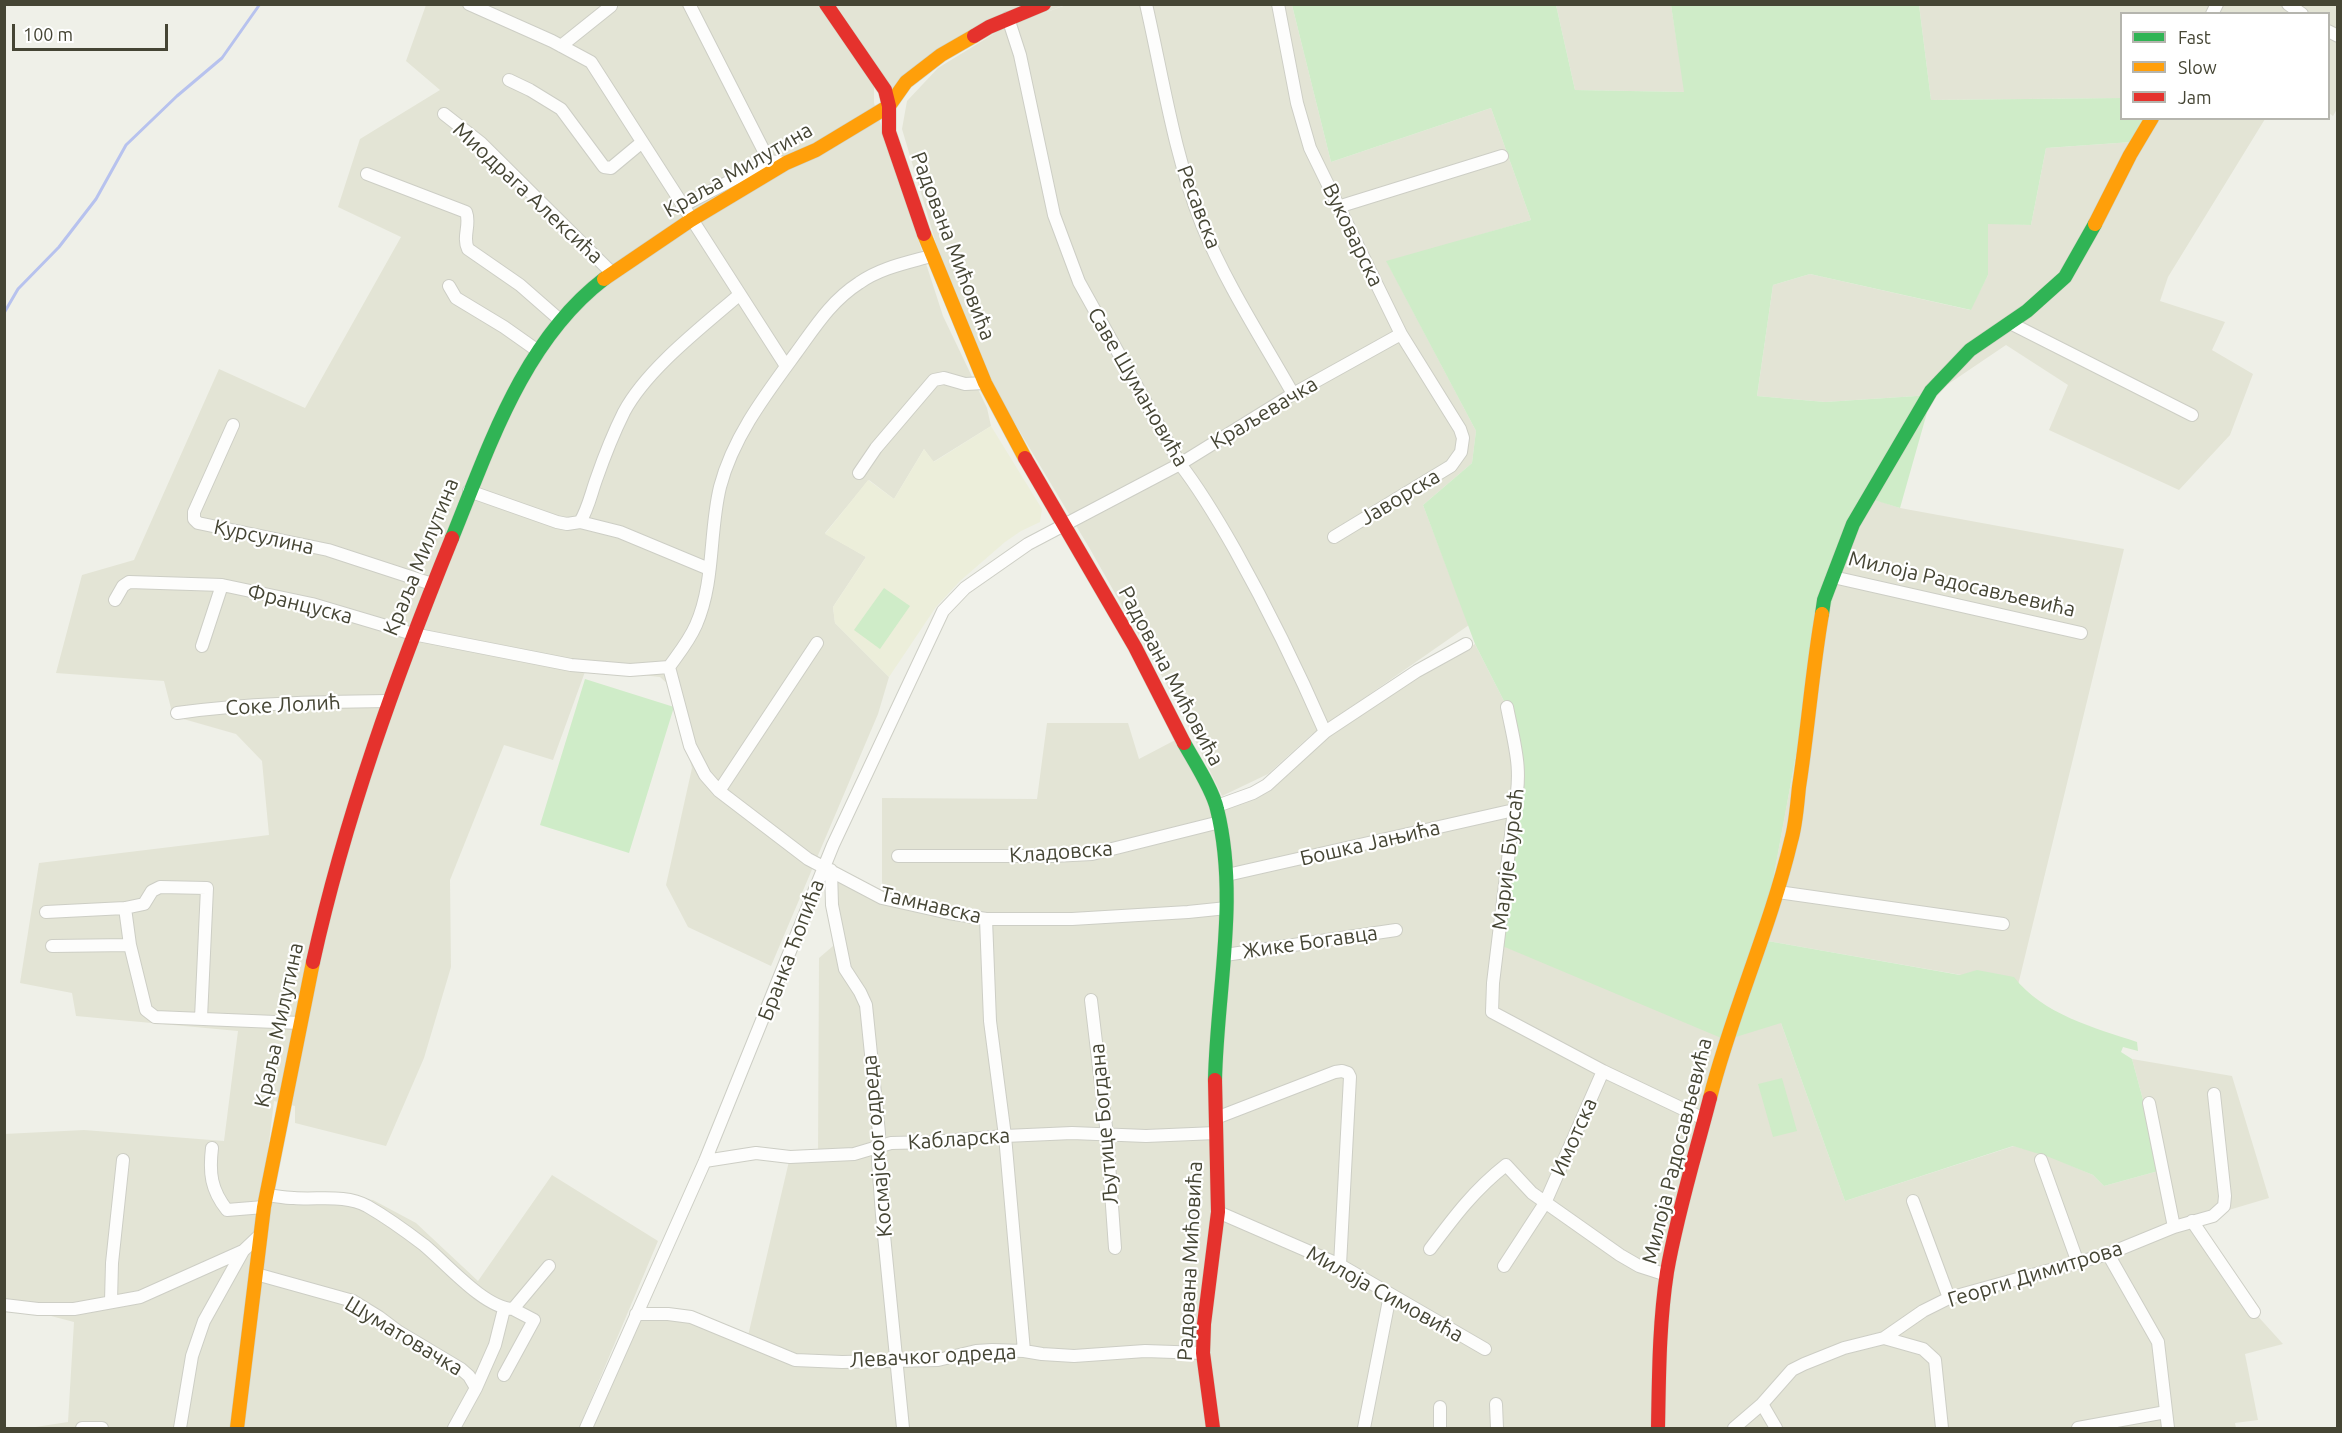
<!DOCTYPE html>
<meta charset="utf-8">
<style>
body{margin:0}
#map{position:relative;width:2342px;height:1433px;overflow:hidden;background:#eff0e8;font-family:Ubuntu,sans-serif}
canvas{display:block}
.frame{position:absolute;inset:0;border:6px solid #454534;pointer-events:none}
.legend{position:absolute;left:2120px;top:12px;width:210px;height:108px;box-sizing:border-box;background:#fff;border:2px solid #b5b5ae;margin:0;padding:8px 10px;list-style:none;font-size:18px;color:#454534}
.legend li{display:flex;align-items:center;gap:12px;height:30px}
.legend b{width:30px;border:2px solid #b5b5ae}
.scale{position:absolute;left:12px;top:24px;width:156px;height:27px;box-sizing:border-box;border:3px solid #454534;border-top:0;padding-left:8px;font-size:18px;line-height:21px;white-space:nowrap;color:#454534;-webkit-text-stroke:4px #fff;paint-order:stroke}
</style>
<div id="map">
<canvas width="2342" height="1433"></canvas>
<div class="frame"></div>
<ul class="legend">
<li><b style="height:8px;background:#30b455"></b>Fast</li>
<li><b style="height:8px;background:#ff9f0a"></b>Slow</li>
<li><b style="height:8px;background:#e5322d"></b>Jam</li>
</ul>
<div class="scale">100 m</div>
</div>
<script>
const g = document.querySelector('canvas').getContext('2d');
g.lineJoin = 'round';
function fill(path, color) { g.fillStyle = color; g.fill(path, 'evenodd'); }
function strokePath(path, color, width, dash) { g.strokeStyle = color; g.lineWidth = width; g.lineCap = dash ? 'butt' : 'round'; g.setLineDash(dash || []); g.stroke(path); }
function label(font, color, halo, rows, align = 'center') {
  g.font = font + ' Ubuntu,sans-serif'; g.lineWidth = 4.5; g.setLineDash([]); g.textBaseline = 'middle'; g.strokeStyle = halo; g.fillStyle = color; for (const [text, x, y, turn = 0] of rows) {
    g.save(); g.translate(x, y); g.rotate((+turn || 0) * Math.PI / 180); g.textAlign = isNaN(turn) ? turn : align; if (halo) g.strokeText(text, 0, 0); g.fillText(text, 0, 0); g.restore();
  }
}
fill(new Path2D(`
 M1069,4L1292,5L1331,162L1491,108L1531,220L1387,262L1476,431L1472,463L1423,505L1469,625L1311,735L1268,774L1222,796L1177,703L1090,549L999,397L954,304L902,129L907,101L938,68L1000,30L924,71L899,101L836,5H1065L1027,19Z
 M426,5H818L874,81V103L943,316L987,408L991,426L933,462L924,449L894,499L869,480L825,533L866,557L833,607L835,623L889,677L878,714L771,966L688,927L666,885L692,768L669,685L660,677L586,669L553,760L504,745L450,880L451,967L424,1058L386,1146L295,1123V1106L274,1101L263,1192L373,1200L416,1223L478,1281L552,1175L658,1241L579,1428H29L68,1422L74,1322L5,1304L4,1134L84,1130L224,1141L238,1031L76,1016L72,993L20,983L39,863L269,835L262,761L236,734L173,716L164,681L56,673L82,575L134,560L219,369L305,408L401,237L338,207L360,139L440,90L406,61Z
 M1556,5H1671L1685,92L1575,90Z
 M1919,5H2337V109L2333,116L2329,113L2328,14H2122L2121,98L1931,100Z
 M2156,119H2265L2168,277L2160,301L2225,322L2212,350L2253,374L2230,435L2179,490L2049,430L2068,385L2006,345L1932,395L1825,402L1757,396L1773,285L1810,274L1970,310L1988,275V223L2031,225L2046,148L2146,141Z
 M1861,495L1900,508L2124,549L2018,985L1762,940L1807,695Z
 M1475,644L1507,707L1781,1023L1845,1201L2014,1146L2049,1156L2093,1175L2104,1186L2162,1170L2132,1059L2232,1076L2269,1198L2192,1221L2254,1312L2283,1344L2245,1354L2258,1420L2235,1423L2236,1428H586L636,1314L691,1317L747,1340L790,1157L818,1155L819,958L840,940L831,870L882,897V798L1037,799L1047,723H1128L1139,759L1181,737L1217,806L1250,800L1268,792L1325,732L1418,675Z`), '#e3e4d5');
fill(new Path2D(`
 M991,426L1042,509L1040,522L1021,531L1005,542L960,581L936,607L889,677L835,623L833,607L866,557L825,534L868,480L894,499L924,449L934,462Z`), '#eceeda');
fill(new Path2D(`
 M1292,5H1556L1575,90L1684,92L1671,5H1919L1931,100L2121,98L2122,118L2156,119L2146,141L2046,148L2031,225L1988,224V275L1971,310L1810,274L1773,285L1757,396L1825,402L1932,395L1900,508L1861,496L1807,695L1762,940L1960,975L1977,970L2014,977C2042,1014 2095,1028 2137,1042L2138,1051L2123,1047L2121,1052L2132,1059L2162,1170L2104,1186L2093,1175L2049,1157L2013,1146L1845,1201L1781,1023L1726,1040L1500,945L1519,789L1507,707L1475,644L1423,505L1472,463L1476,431L1386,261L1531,220L1491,108L1331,162Z
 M884,588L910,606L880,649L854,630Z
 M585,679L674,707L629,853L540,825Z
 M1782,1078L1797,1131L1773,1137L1758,1084Z`), '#cfecc8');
strokePath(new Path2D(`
 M4,313L18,289L59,247L96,199L126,145L177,96L222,58L260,4`), '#b7c2ee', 3);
const street = new Path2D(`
 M469,4L552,41L591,62L786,366
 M689,4L769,161L786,163
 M1146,4C1163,78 1174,155 1202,225C1226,284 1262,339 1293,394
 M1278,4L1297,103L1310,148L1401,334L1460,429L1463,438L1461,452L1451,466L1334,537
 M2288,4L2302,14
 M2212,14L2217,4
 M1008,18L1020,55L1054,215L1079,282L1180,464C1201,491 1218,520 1235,550C1268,609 1298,670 1325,732
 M2328,31L2338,36
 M561,46L611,6
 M509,80L530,90L561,109L604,167L611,168L641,143
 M444,114L481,143L612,273
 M367,174L466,212C471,224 462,237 468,249L520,285L560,320
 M682,206L769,161
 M1341,206L1502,156
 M449,286L456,298L504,327L538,351
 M2010,323L2192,415
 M233,425L194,512V519L198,523L328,550L432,584
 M859,473L876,448L934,380L944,378L965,384L985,383
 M469,491L557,522L567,524L580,522L620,532L709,569
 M580,522C588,509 591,494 596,480C604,457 613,434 624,412C647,369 702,327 739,295
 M1833,577L2081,633
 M115,600L123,586L129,582L222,585L312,604L413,634L571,665L630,670L669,667C679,653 689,641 696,625C715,582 709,532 720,487C733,437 766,394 796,353C815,327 831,301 859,283C880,268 906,263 931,256
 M202,646L222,585
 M669,667L690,746L705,775L719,791L808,859L882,898L949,913L986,919H1072L1188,912L1227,908
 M1507,707C1515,747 1523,770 1514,810L1493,983L1492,1012L1603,1071L1704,1119
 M177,713C247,703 318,702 389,701
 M719,791L817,643
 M1217,806L1253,793L1267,785L1325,732L1417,671L1466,644
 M898,856H1053L1092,854L1220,822
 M831,870L832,905L845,969L860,992L866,1005L879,1133L878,1160L882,1215L903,1428
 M1227,875L1514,810
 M1778,892L2003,924
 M46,912L125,908L144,904L152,891L160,887L207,888L201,1018
 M986,919L990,1021L1005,1136L1024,1351
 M130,945L146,1010L155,1017L300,1023
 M52,946L130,945L125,908
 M1225,955L1396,930
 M1091,1000L1107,1135L1115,1248
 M2149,1103L2174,1227
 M1216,1118L1335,1072L1342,1071L1348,1073L1350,1077L1340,1265
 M212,1148C209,1173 211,1190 227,1210L264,1207
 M2041,1160L2078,1263
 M705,1161L756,1153L790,1157L854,1154L891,1143L932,1142L1005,1136L1072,1133L1146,1136L1216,1133
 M267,1195C276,1196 285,1198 294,1198C318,1200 345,1194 367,1206C386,1217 407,1232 424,1245C446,1263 484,1308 513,1309L549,1266
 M1913,1201L1949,1298
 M1218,1212L1340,1265L1485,1349
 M2192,1221L2254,1312
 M1430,1249C1454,1217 1474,1190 1506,1165L1532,1193L1620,1255L1639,1266L1667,1275
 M2108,1254L2158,1342L2168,1428
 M1504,1266L1545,1203L1603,1071
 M256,1274L353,1301L379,1317L399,1332L461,1369L469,1376L476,1388
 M111,1301L112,1263L123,1160
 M4,1305L38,1309H74L140,1297L243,1251
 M636,1314H668L691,1317L795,1360L842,1362L938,1360L976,1351L992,1350L1024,1351L1042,1354L1074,1356L1145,1351L1203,1353
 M1884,1338L1923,1349L1935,1360L1942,1428
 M504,1375L534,1320L513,1309
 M1496,1404L1497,1428
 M1762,1404L1776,1428
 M82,1428H102
 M180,1428L192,1356L204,1321L243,1251L261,1234
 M454,1428L476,1388L495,1345L504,1309
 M586,1428L705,1161L833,845L943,611L965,588L1028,544L1180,464L1293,394L1401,334
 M1364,1428L1390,1295
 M1440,1428V1407
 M1734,1428L1762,1404L1792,1370L1804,1364L1844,1348L1884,1338L1923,1311L1949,1298L2108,1254L2174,1227L2213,1216L2224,1206L2225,1196L2214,1094
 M2078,1428L2166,1412`);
const fast = new Path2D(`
 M452,538C489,447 523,341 604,279
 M1822,614L1824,600L1853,524L1931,391L1970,350L2027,311L2065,277L2095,224
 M1184,743C1194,761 1213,790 1217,809C1239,898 1217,989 1215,1080`);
const slow = new Path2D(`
 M2095,224L2130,155L2152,118
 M924,234L985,383L1025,458
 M604,279L691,220L786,163L816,150L889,106L906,82L941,55L974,36
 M1710,1098C1732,1011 1770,929 1791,841C1796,824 1797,805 1799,787C1808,729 1812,672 1822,614
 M237,1428L264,1207L313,962`);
const jam = new Path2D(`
 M826,4L885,90L889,106V132L924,234
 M974,36L989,27L1044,4
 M1025,458L1135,647L1184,743
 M313,962C345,817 396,676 452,538
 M1213,1428L1203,1353L1204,1324L1218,1212L1215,1080
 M1658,1428C1659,1376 1659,1324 1667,1272C1677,1214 1695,1156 1710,1098`);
strokePath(street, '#cdcec5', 14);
strokePath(fast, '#ced0c1', 15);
strokePath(slow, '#ced0c1', 15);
strokePath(jam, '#ced0c1', 15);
strokePath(street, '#fdfdfc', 12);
strokePath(fast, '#30b455', 14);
strokePath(slow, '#ff9f0a', 14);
strokePath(jam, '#e5322d', 14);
label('21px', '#454534', '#fff', [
 ["Краља Милутина",738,170,-30],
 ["Миодрага Алексића",528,193,43],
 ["Ресавска",1199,207,69],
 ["Вуковарска",1353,235,64],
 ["Радована Мићовића",953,246,69],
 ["Саве Шумановића",1138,387,60],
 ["Краљевачка",1264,413,-31],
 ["Јаворска",1400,497,-31],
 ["Курсулина",264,537,12],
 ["Краља Милутина",421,557,-68],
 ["Милоја Радосављевића",1962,584,13],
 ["Француска",300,604,14],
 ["Радована Мићовића",1171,676,62],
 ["Соке Лолић",283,705,-3],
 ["Бошка Јањића",1370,843,-13],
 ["Кладовска",1061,852,-4],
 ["Марије Бурсаћ",1508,859,-83],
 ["Тамнавска",931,905,13],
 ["Жике Богавца",1310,942,-8],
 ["Бранка Ћопића",791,950,-69],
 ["Краља Милутина",279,1025,-78],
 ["Љутице Богдана",1104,1124,-95],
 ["Имотска",1574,1137,-66],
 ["Кабларска",959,1139,-4],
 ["Космајског одреда",877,1146,-95],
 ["Милоја Радосављевића",1677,1151,-76],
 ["Радована Мићовића",1190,1261,-87],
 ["Георги Димитрова",2035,1274,-17],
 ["Милоја Симовића",1385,1294,29],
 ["Шуматовачка",404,1336,31],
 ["Левачког одреда",933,1356,-3]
]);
</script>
